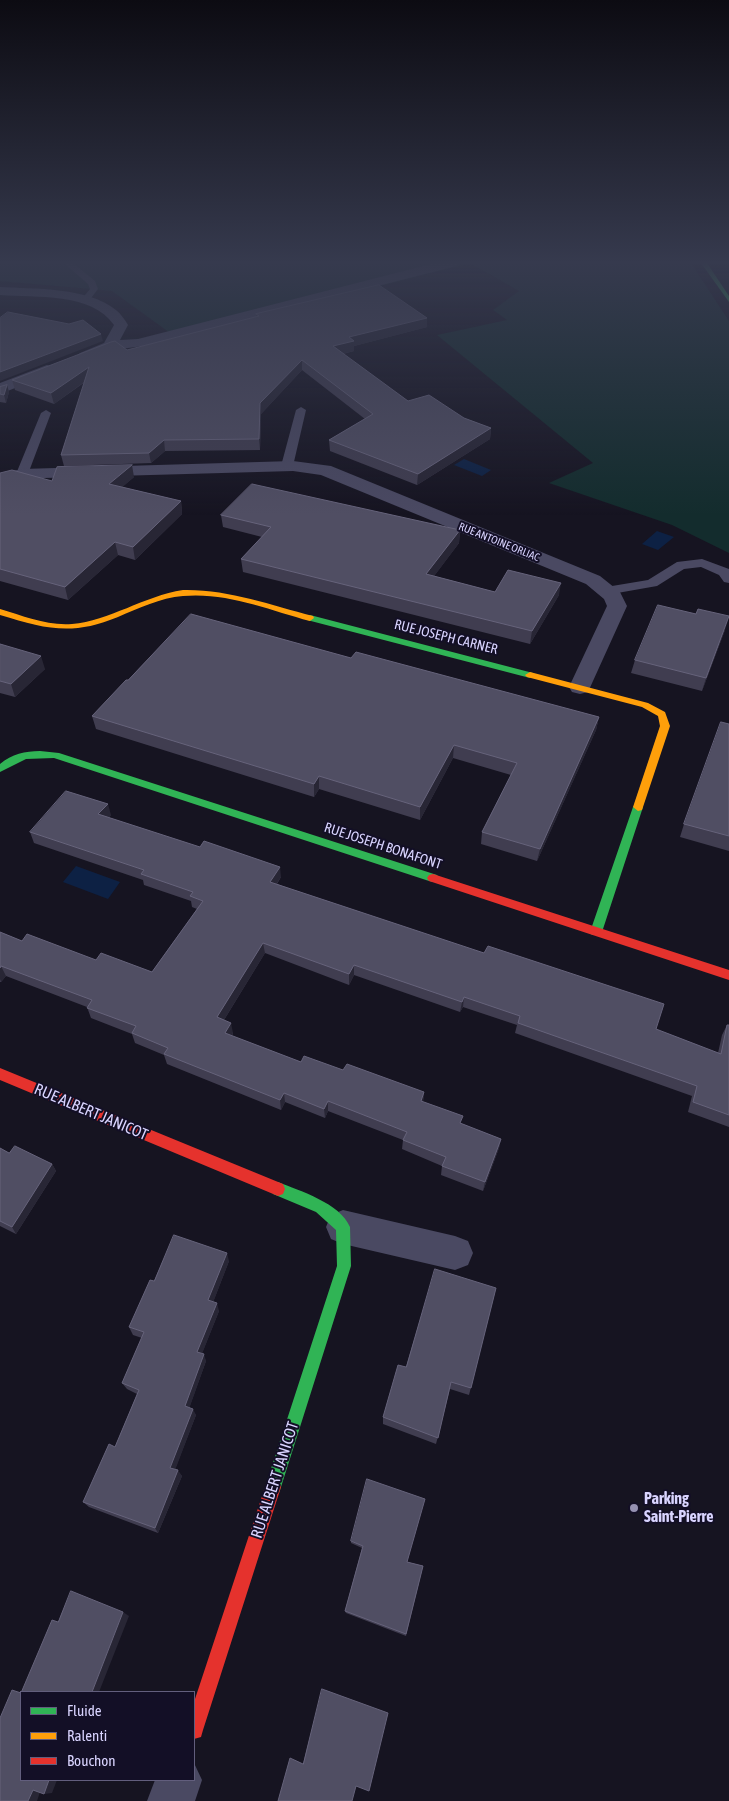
<!DOCTYPE html>
<style>
body{margin:0}
#map{position:relative;width:729px;height:1801px;overflow:hidden;background:#161421;font-family:"Asap Condensed",sans-serif}
canvas{display:block}
.legend{position:absolute;left:20px;top:1691px;width:175px;height:90px;box-sizing:border-box;background:#130f26;border:1px solid #625e7d;margin:0;padding:6px 9px;list-style:none;font-size:15px;color:#d9d4ff}
.legend li{display:flex;align-items:center;gap:10px;height:25px}
.legend b{width:25px;border:1px solid #625e7d}
</style>
<div id="map">
<canvas width="729" height="1801"></canvas>
<ul class="legend">
<li><b style="height:6px;background:#30b455"></b>Fluide</li>
<li><b style="height:6px;background:#ff9f0a"></b>Ralenti</li>
<li><b style="height:6px;background:#e5322d"></b>Bouchon</li>
</ul>
</div>
<script>
const g = document.querySelector('canvas').getContext('2d');
g.lineJoin = 'round';
function fill(path, color) { g.fillStyle = color; g.fill(path, 'evenodd'); }
function strokePath(path, color, width, dash) { g.strokeStyle = color; g.lineWidth = width; g.lineCap = dash ? 'butt' : 'round'; g.setLineDash(dash || []); g.stroke(path); }
function label(font, color, halo, rows, align = 'center') {
  g.font = font + ' "Asap Condensed",sans-serif'; g.lineWidth = 4; g.setLineDash([]); g.textBaseline = 'middle'; g.strokeStyle = halo; g.fillStyle = color; for (const [text, x, y, turn = 0] of rows) {
    g.save(); g.translate(x, y); g.rotate((+turn || 0) * Math.PI / 180); g.textAlign = isNaN(turn) ? turn : align; if (halo) g.strokeText(text, 0, 0); g.fillText(text, 0, 0); g.restore();
  }
}
fill(new Path2D(`
 M0,263H691L729,321V553L672,525L549,483L593,463L437,335L507,320L493,310L519,291L470,263L177,338L112,291L0,281Z`), '#132c2d');
fill(new Path2D(`
 M464,459L491,470L482,476L454,465Z
 M657,531L674,537L658,550L642,544Z
 M76,866L120,882L108,899L63,882Z`), '#0d2144');
fill(new Path2D(`
 M64,263H73L95,281L98,289L88,302L85,303L81,300L90,289L88,284Z
 M301,407L306,410L293,466L291,468H283L281,466L296,410Z
 M46,410L51,413L28,474L26,476H18L16,474L41,413Z
 M702,559L729,569V583L724,582L719,575L701,567L684,569L657,586L606,595L599,591L606,587L648,580L677,562Z`), '#4a4962');
fill(new Path2D(`
 M435,263H458L456,266L143,346L113,350L85,361L80,359L77,356L80,353L104,343L114,325C91,292 36,298 0,295V287C35,289 88,287 116,310C121,314 125,320 128,325L120,340L138,339Z
 M47,365L53,367L55,370L53,373L0,394V383Z
 M293,461L331,466L600,576L620,592L627,606L588,692L580,694L572,692L569,687L607,606L604,599L586,584L321,475L293,471L44,478L23,479L0,485V474L22,469Z
 M343,1210L455,1236L468,1241L473,1253L468,1265L455,1270L343,1244L331,1239L326,1227L331,1215Z
 M194,1763L202,1780L195,1801H147L155,1780H194Z`), '#4a4962');
fill(new Path2D(`
 M701,263H707L729,296V302Z
 M310,615L533,673L535,675L530,678L307,620L306,618Z
 M40,751L59,753L437,875L439,878L433,882L429,881L54,758L26,759L0,772V764C12,754 25,751 40,751Z
 M638,803L643,807L602,932L600,935H592L590,932L633,807Z
 M278,1182C300,1191 340,1203 350,1227L351,1266L281,1487L279,1493L273,1495L267,1493L265,1487L337,1266L336,1230L316,1212L273,1194L271,1189L273,1184Z`), '#30b455');
fill(new Path2D(`
 M183,590C228,589 270,605 313,616L314,618L310,621C269,610 227,592 183,596C160,598 139,608 118,617C72,636 46,629 0,615V609C24,616 47,626 72,624C109,621 144,596 183,590Z
 M530,672L648,703L665,712L670,726L642,810L638,811L633,807L660,726L658,716L642,707L527,677L525,675Z`), '#ff9f0a');
fill(new Path2D(`
 M433,874L729,970V980L429,881L427,878L429,875Z
 M0,1068L283,1184L285,1189L283,1194L278,1196L0,1080Z
 M273,1479L279,1481L281,1487L203,1730L201,1737L194,1739V1702L265,1487L267,1481Z`), '#e5322d');
fill(new Path2D(`
 M256,314L427,327L354,346V351L343,354L408,401L464,418L491,428L490,439L417,485L330,451L329,440L365,419L302,370L261,414L260,450L165,451L151,463L64,466L61,455L85,382L54,404L15,390L12,380L256,317Z
 M7,385L9,392L6,403L0,402V394Z
 M0,473L52,481L134,477L122,487L181,501L182,514L135,560L118,555L68,600L0,581Z
 M221,515L460,530L459,543L434,576L495,592L559,595L530,644L243,572L241,559L262,537L223,527Z
 M725,630L702,691L631,673L635,660Z
 M0,644L45,669L15,697L0,693Z
 M351,658L599,717L596,730L537,861L481,844L482,832L511,775L453,758L420,820L319,789L314,797L96,729L92,716L128,680Z
 M729,724V851L680,837L684,824Z
 M111,815L108,818L281,877L277,884L718,1053L722,1035L727,1025H729V1127L688,1112L692,1096L515,1033L517,1025L463,1007L460,1012L354,975L349,985L265,953L224,1020L233,1033L232,1036L301,1062L343,1070L424,1092L423,1102L462,1124L501,1139L499,1148L483,1191L441,1175L442,1166L402,1149L403,1140L328,1111L325,1118L285,1102L281,1110L167,1064L164,1055L135,1043L132,1034L91,1018L87,1007L6,976L1,982H0V932L22,941L96,960L152,972L197,909L192,907L191,901L144,885L143,880L34,843L30,832Z
 M0,1148L9,1153L52,1164L56,1171L16,1234L0,1226Z
 M229,1261L213,1302L219,1311L202,1353L206,1361L189,1408L196,1415L175,1469L182,1476L158,1533L89,1507L83,1502L115,1447L137,1394L127,1389L122,1383L142,1338L133,1335L129,1327L154,1281Z
 M496,1288L469,1395L450,1389L436,1444L383,1424V1417L406,1367Z
 M351,1541L407,1562L423,1566L406,1636L346,1613L345,1611L362,1548L351,1543Z`), '#403d50');
fill(new Path2D(`
 M427,318V327L354,346V351L333,356V346L349,337Z
 M101,334L103,341L0,381V372Z
 M302,360V370L261,414L260,450L259,439L260,403Z
 M89,367L91,377L54,404L51,393Z
 M7,385L9,392L6,403L4,395Z
 M491,428L490,439L417,485L418,474Z
 M164,440L165,451L151,463L149,453Z
 M132,465L134,477L111,497L109,484Z
 M181,501L182,514L135,560L133,547Z
 M460,530L459,543L426,587V574Z
 M115,542L118,555L68,600L65,587Z
 M561,583L559,595L530,644L532,631Z
 M729,617L725,630L702,691L706,678Z
 M41,656L45,669L15,697L11,684Z
 M599,717L596,730L537,861L540,849Z
 M454,745L453,758L420,820V807Z
 M319,776V789L314,797V784Z
 M108,804L111,815L101,825L98,814Z
 M280,867L281,877L271,892L270,882Z
 M263,943L265,953L219,1028L217,1017Z
 M354,965V975L349,985V974Z
 M1,966L6,976L1,982L0,979V968Z
 M464,997L463,1007L460,1012L462,1002Z
 M231,1023L233,1033L227,1043L225,1033Z
 M424,1092L423,1102L421,1101Z
 M284,1093L285,1102L281,1110L280,1100Z
 M328,1101V1111L325,1118L324,1109Z
 M501,1139L499,1148L483,1191L485,1182Z
 M52,1164L56,1171L16,1234L12,1227Z
 M227,1253L229,1261L211,1308L208,1300Z
 M217,1303L219,1311L200,1359L197,1352Z
 M204,1354L206,1361L188,1412L185,1406Z
 M193,1409L196,1415L174,1473L170,1468Z
 M178,1470L182,1476L158,1533L155,1528Z
 M123,1612L129,1616L99,1692H92Z
 M49,1780H57L52,1793L44,1794Z
 M41,1789L37,1801H28L33,1790Z`), '#282635');
const building = new Path2D(`
 M379,285L427,318L349,337L354,341L333,346L408,401L429,395L464,418L491,428L418,474L329,440L373,414L302,360L260,403L259,439L164,440L149,453L61,455L89,367L51,393L12,380L111,342L115,341L127,350L259,316L256,314Z
 M8,312L69,324L83,320L101,334L0,372V318Z
 M7,385L4,395L0,394V387Z
 M132,465L109,484L181,501L133,547L115,542L65,587L0,569V473L12,470L52,481L57,467Z
 M252,484L460,530L426,574L495,592L508,570L561,583L532,631L241,559L271,527L221,515Z
 M658,605L696,614L698,609L729,616L706,678L635,660Z
 M191,614L351,658L356,652L599,717L540,849L482,832L517,763L454,745L420,807L319,776L314,784L92,716L126,680H128Z
 M0,644L41,656L11,684L0,681Z
 M721,722L729,724V836L684,824Z
 M66,791L108,804L98,814L200,847L204,841L280,867L270,882L484,953L488,946L664,1004L656,1029L721,1054L727,1025H729V1115L693,1102L697,1086L518,1023L520,1016L464,997L462,1002L354,965L349,974L263,943L217,1017L231,1023L225,1033L301,1062L304,1056L343,1070L347,1064L424,1092L421,1101L463,1116L460,1123L501,1139L485,1182L442,1166L446,1157L403,1140L407,1132L328,1101L324,1109L284,1093L280,1100L164,1054L168,1048L132,1033L136,1026L87,1008L92,1000L1,966L0,968V932L22,941L27,934L96,960L101,953L152,972L203,901L190,896L193,892L141,874L144,870L30,832Z
 M15,1146L52,1164L12,1227L0,1221V1148L9,1153Z
 M174,1235L227,1253L208,1300L217,1303L197,1352L204,1354L185,1406L193,1409L170,1468L178,1470L155,1528L83,1502L109,1444L115,1447L139,1390L122,1383L144,1332L129,1327L150,1280L154,1281Z
 M435,1269L496,1288L471,1388L451,1382L438,1438L383,1417L398,1365L406,1367Z
 M367,1479L425,1499L407,1562L423,1566L406,1634L345,1611L363,1546L351,1541Z
 M71,1591L123,1612L92,1692H21V1780H49L44,1794L33,1790L28,1801H0V1718L12,1690L21,1693L52,1620L58,1622Z
 M322,1689L388,1713L369,1791L356,1786L352,1801H278L290,1758L303,1764Z`);
fill(building, '#504e63');
strokePath(building, '#66637b', 1);
const sky = g.createLinearGradient(0, 0, 0, 515);
sky.addColorStop(0, '#0c0b12');
sky.addColorStop(0.51, '#363a4e');
sky.addColorStop(1, '#363a4e00');
g.fillStyle = sky;
g.fillRect(0, 0, 729, 515);
for (const [x, y, r, color] of [
 [634,1508,5,"#9591b1"]
]) { const dot = new Path2D(); dot.arc(x, y, r, 0, 2 * Math.PI); g.fillStyle = color; g.fill(dot); strokePath(dot, '#130f26', 2); }
label('11px', '#d9d4ff', '#130f26', [
 ["RUE ANTOINE ORLIAC",499,542,22]
]);
label('14px', '#d9d4ff', '#130f26', [
 ["RUE JOSEPH CARNER",446,637,14],
 ["RUE JOSEPH BONAFONT",383,846,18]
]);
label('16px', '#d9d4ff', '#130f26', [
 ["RUE ALBERT JANICOT",91,1112,23],
 ["RUE ALBERT JANICOT",275,1480,-72]
]);
label('bold 16px', '#d9d4ff', '#130f26', [
 ["Parking",644,1499],
 ["Saint-Pierre",644,1517]
], 'left');
</script>
